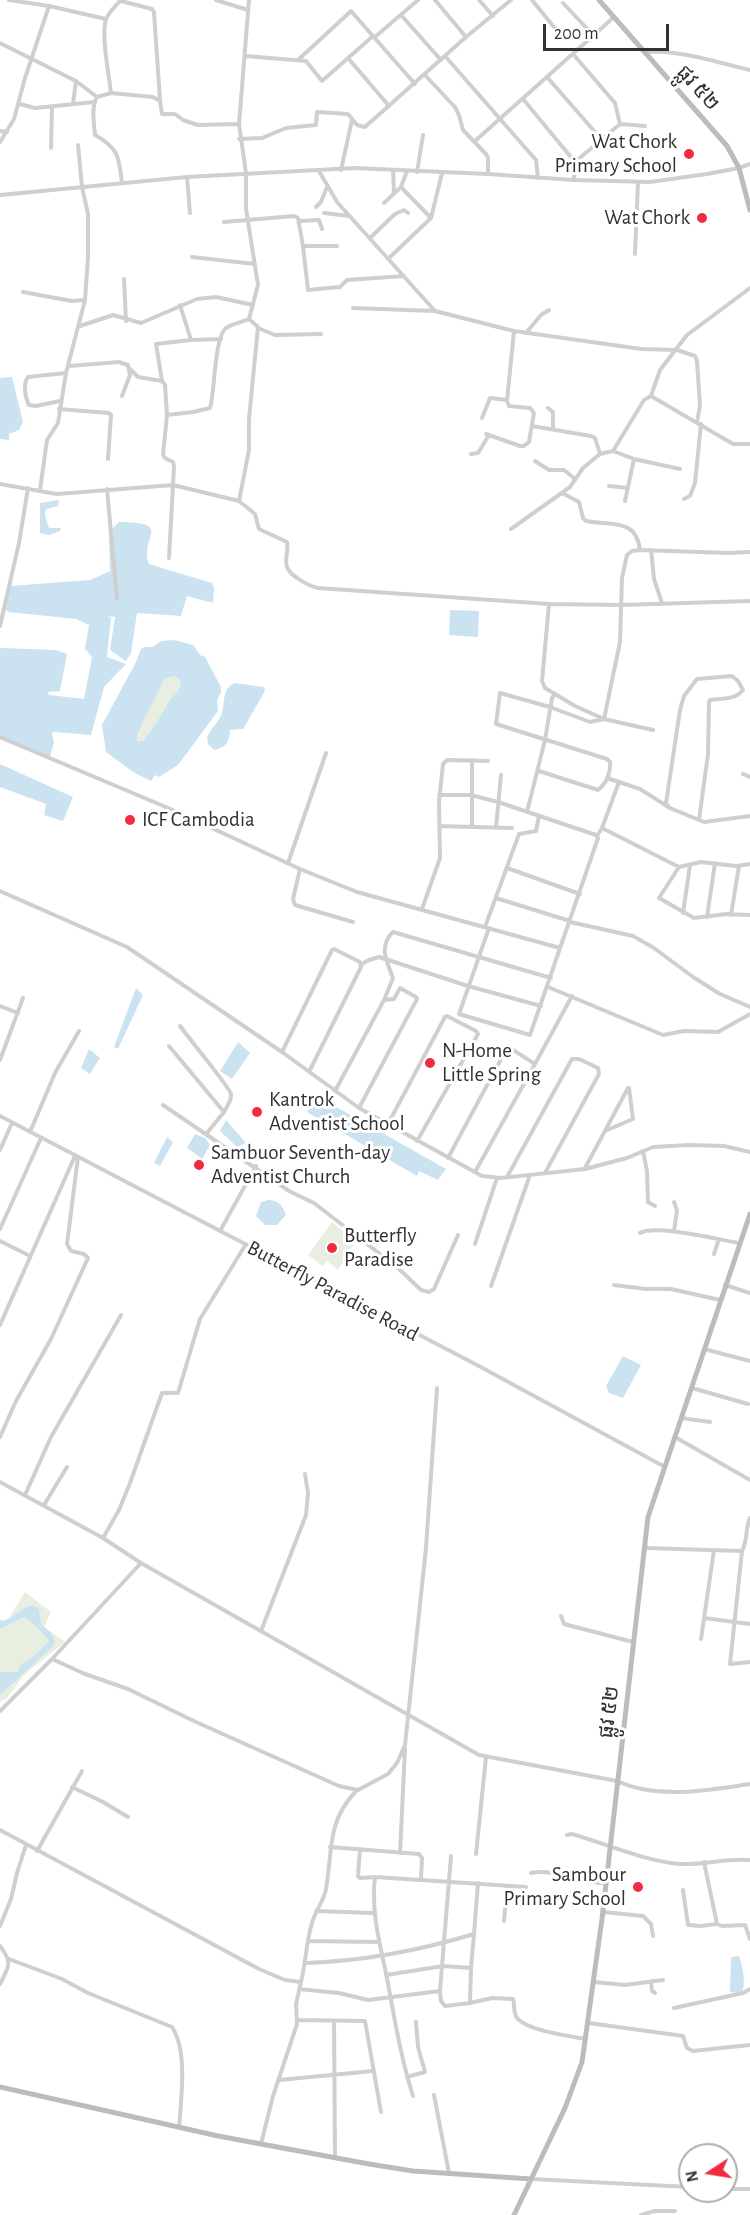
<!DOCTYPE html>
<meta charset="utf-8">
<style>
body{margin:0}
#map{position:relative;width:750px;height:2215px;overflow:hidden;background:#fff;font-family:"Alegreya Sans",sans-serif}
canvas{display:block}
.north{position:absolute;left:678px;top:2143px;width:60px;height:60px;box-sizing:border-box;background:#fff;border:2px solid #adadad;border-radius:50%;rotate:258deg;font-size:16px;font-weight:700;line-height:24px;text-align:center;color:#323232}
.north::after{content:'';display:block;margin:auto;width:21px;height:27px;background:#f12c42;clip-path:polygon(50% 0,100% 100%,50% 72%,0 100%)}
.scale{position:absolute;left:543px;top:24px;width:126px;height:27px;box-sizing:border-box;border:3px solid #323232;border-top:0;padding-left:8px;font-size:18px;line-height:21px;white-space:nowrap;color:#323232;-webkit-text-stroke:4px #fff;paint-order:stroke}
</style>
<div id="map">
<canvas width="750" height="2215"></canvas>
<div class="north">N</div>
<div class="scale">200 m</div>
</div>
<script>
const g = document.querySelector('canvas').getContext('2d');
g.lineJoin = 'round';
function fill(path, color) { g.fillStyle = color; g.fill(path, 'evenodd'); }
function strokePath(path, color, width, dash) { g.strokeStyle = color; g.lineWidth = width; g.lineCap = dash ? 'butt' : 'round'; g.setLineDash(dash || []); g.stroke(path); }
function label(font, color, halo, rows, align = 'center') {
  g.font = font + ' "Alegreya Sans","Noto Sans Khmer",sans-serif'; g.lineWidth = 6; g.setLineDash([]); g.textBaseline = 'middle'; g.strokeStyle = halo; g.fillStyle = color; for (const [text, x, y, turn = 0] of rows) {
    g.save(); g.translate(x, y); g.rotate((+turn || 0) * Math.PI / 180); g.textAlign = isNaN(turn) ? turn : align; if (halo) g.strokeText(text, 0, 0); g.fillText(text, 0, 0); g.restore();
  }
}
fill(new Path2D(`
 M175,676L181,681C180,692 151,730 143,741H137C136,731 158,694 163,681L166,678Z
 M332,1222L356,1241L338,1270L327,1261L323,1266L308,1255Z
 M25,1592L51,1612L44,1627L65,1642L24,1675L7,1698L0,1702V1619L6,1623Z`), '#e9efe0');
fill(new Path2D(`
 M12,377L23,422L19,430L9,434V440L0,439V378Z
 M59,500L58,506L46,509L45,515L49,528H61L60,531L49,535L40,533V503Z
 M119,522C175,522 139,538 149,564L212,583L214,588L213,603L187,596L181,616L137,613L131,653L126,661L110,650L115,617L107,616L111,618L107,657L126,664L104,687L91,735L54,732L52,734L54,742L50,757L0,736V648L56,650L67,654L60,691L48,692L49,695L84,699L92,657L85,649L89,625L76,619L8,612L6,609L10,586L90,580L110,571L109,532Z
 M450,610L479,611L478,637L449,635Z
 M174,640L193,645L200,655L205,657L221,687V692L217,701L218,711L178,765L159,777L155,775L151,781L133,772L106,752L102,725L135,664L141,649L144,647H153L161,641ZM175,676L181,681C180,692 172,696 167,705C160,718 152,729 143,741H137C136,731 158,695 163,681L166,678Z
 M235,683L264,687L265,691L243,729L230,730C229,741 227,748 214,750L208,744L207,738C210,729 219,722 222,713C225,702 222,688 235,683Z
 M0,764L73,797L63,821L44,815L46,804L0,787Z
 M136,988L143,995L118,1049L114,1047Z
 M238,1042L250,1053L232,1079L220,1071Z
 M89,1049L100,1058L90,1074L81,1068Z
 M317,1096L446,1169L438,1180L419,1171L417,1176L307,1112Z
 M226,1120L246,1143L237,1147L220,1131Z
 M195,1134L205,1138L210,1145L202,1159L187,1148Z
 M167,1137L173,1142L160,1166L154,1163Z
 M268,1200C279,1200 282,1205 286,1215L277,1225H265L256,1216L261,1202Z
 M623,1356L641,1365L623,1398L609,1393L606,1386Z
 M33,1605L39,1609L41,1624L51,1633L55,1641L53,1646L0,1695V1672H18L21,1664L28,1661L49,1642C47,1636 30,1620 24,1617L0,1629V1621C9,1622 20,1608 33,1605Z
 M739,1956C743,1967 745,1979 743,1990L739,1993L730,1992L731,1957Z`), '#cbe3f0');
strokePath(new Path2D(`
 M9,0L49,6L106,19
 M121,0C116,5 109,12 106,19C101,37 109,74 111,93L97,97C91,107 94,124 95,135C119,148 119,158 122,183
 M216,0L248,10
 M435,0L466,37
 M479,0L493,16
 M532,0L562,37
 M121,1L152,9L154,12L160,100
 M563,3L593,35
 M401,15L441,60
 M375,37L418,0
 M0,43L76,81L97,97
 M645,53C669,47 724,64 750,70
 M573,54L615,103L620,124
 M245,56L306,61L322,81L373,36
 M445,56L536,160L538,178
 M348,58L389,106
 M298,60L351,11L415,84
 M424,74L455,107L459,115L463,130L486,154L488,158V174
 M547,77L602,140
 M111,93L153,97L160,101L162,114H175L183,120L198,125L239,124
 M523,99L575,162L574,180
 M20,104L35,108L94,102
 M73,104L76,81
 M0,131L7,132
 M239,139L262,138L286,128L316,125L317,112L348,114L357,125L365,127L466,37L511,0
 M475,141L614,17
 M0,142L14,119L25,78L49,6
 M51,148L52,107
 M575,162L620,124L645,126
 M341,170L352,120
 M393,170L394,193
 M319,171L337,202L435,311L514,331L641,349L677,350L695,356L697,361L700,406L697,422
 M417,172L423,135
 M187,177L190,213
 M401,187L431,218
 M0,195L187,177L355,168L488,174L574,180L650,182L707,174L739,168L750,164
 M384,203L401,187L407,171
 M316,207L321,202L327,187
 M324,213L349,216
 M299,221L319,220L322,229
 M224,222L294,216L298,218L303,246L308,290L340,287L347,280L404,276
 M370,238L395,214L404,210L408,213
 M303,246H337
 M635,254L638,182
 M192,257L255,264
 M389,258L431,218L442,173
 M124,279L126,321
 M23,292L72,301L85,300
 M180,305L191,340
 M353,308L435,311
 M249,319L258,285L246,209V173L239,124L249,0
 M80,326L113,315L141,323L197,299L216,297L253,305
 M258,328L275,335L321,334
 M526,333L541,315L549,310
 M221,339L191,340L156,344L162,381L165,385L167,415L193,412L210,408C215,393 214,337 226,328C232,324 242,322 249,319
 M69,366L119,362L128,365L130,375L122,396
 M130,369L138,377L162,381
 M651,396L733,444H750
 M60,401L36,406L29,405C25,398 23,383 28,377L66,373
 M548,408L553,412V429
 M59,409L109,413L111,415L108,459
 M167,415L163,455L165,458L173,462L174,466L169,558
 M482,418L490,398L507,400
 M532,426L591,436L595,438L600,454L613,451L644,400L651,396L660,370L687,335L750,288
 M486,434L520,446H524L529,442L534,413L530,408L509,406L507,401L514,331
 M613,451L634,459L680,469
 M471,454L478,453L489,435
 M535,461L549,470H564L575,479
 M0,484L57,494L173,485L239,501L255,514L259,529L287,542C289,550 284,559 287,567C290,576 309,586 318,588L549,604L621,605L750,601
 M609,486L628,488
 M107,489L117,599
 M40,490L47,440L58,423L66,373L85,300L88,257V214L82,187L78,145
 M562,493L579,502L583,518L586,521C609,526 636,517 640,550
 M684,499L690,496L695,483L701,424
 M239,501L249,450V419L258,327L249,319
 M625,501L634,459
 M511,529L570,487L583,468L600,454
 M651,550L654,579L662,603
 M549,604L542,681L545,688L575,706L604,719L653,730
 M0,626L19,543L28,488
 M0,737L173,810L300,869L357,892L560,948
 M539,771L598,790C606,784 611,773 610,762L607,759L496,724L500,693L550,707L590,722L604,719L620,642L622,578L627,555L632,551L640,550L729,553L750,552
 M743,774L750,777
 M607,778L640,789L670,808L704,822L750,816
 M439,795H471L498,802L596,835L598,838L530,1035L459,1014L489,928
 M668,806L666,803L680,710L684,696L697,679L732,676L738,681L743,690C735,700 723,698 710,700L709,702L708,754L699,820
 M527,812L545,740L552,698L555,694
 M439,826L512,828
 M472,827V760
 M496,828L501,775
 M602,828L619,782
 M597,836L602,828L679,867
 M288,863L326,753
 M750,864L736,866L701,862L679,867L659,898L694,918L726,914L750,915
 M507,868L580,894
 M300,869L293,899L295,905L353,922
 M0,891L127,947L282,1052L359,1108L482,1176L501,1178L585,1169L627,1158L653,1147L689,1145L724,1146L750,1152
 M496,898L570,921
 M422,909L440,858L439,801L443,764L447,760L488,761
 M683,913L690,865
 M731,915L739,866
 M707,917L715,863
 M570,922L633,936L654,948L693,977L720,994L750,1007
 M485,927L519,834L536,831L539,816
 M362,964L369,960L379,957L468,986L541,1006
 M548,987L663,1035L684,1031L718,1032L750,1014
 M384,1000L393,978C387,962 378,946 393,932L551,978
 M0,1006L18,1013
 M180,1026C187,1036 231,1089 231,1094C232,1100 227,1106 224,1112
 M169,1046L224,1112L207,1133
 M282,1052L332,950L334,949L360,962L361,967L309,1072
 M0,1060L23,998
 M535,1064L572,996
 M335,1091L384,1000L394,999L400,988L416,997L417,999L359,1108
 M163,1105L289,1191L314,1203L398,1268L421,1290L429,1292L434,1289L458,1235
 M0,1116L477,1365L665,1467
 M388,1124L445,1017L447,1016L476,1031L478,1034L417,1141
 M30,1132L55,1073L79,1031
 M0,1150L12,1123
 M643,1151L647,1171L648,1202L655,1206
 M448,1158L507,1048H510L535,1064L475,1172
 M585,1168L628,1088H629L633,1119L605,1131
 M507,1177L572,1059H579L598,1068L599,1074L545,1173
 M674,1202L677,1210L674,1231
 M0,1229L41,1138
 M220,1231L256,1166
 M640,1233C655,1224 720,1240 739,1243
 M0,1241L30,1256
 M475,1244L497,1178
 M714,1254L719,1239
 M614,1285L646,1289H671L720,1300
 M725,1285L750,1293
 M491,1286L530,1175
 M0,1325L75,1156
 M704,1349L750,1361
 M692,1388L748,1404
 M681,1418L710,1422
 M0,1437L16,1401L51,1339L88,1258L84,1254L71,1251L67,1244L78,1157
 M675,1437L750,1480
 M0,1482L103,1538L141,1563L479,1755L617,1781C658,1800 707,1790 750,1784
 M25,1495L51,1437L121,1315
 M44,1505L67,1467
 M103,1538L119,1510L130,1483L162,1393H178L200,1319L246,1244
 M646,1548L742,1551C748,1540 745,1529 750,1518
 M742,1551L730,1664L750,1662
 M561,1616L564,1624L633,1642
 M704,1618L750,1624
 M261,1631L306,1515L308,1493L305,1474
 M701,1639L714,1550
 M52,1659L85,1674L128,1689L196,1722L339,1786L358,1790L388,1774L397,1763L405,1745L426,1548L437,1388
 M0,1711L52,1659L141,1563
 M72,1787L103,1802L128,1817
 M0,1830L259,1969L285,1980L301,1982L296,2004L297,2024L273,2096L261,2144
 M567,1835L572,1834C607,1844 644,1861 680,1864C703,1865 726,1858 750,1860
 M330,1847L419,1854L422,1858L421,1880
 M360,1849L358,1876L360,1878L375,1877L526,1887
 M37,1851L82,1771
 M400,1853L405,1749
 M476,1854L486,1757
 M451,1856L440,1991L441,2001L445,2006L470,2003
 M704,1862L717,1924L722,1926L745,1925L750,1939
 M531,1873C556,1868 580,1884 605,1883
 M375,1877C371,1910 379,1941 386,1973C394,2015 400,2055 413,2096
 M683,1890L688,1925L701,1926L717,1924
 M316,1911L374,1913
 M603,1912L643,1916L651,1924L653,1936
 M504,1921L507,1886
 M0,1926L11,1899L17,1873L26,1845
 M308,1941L378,1942
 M0,1946C13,1963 9,1966 0,1984
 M9,1959L62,1979L88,1993L172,2027C188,2051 181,2099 179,2128
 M306,1963C364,1961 418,1951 474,1934L478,1883
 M471,1968L474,1934
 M386,1975L443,1966L471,1968L470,2003L492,1998L513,1999C515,2005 513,2013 517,2018C528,2031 569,2036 586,2039
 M651,1981L652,1991L655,1993
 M301,1982C306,1962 306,1942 312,1923C315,1911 324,1901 326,1889C333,1850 326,1822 357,1790
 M594,1982L625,1985L663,1980
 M299,1989L339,1993L368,2000L440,1991
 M674,2008L743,1993L750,1989
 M297,2020L365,2021L381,2112
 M334,2021L335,2157
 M589,2023L683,2036L687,2048L693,2051L750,2045
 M407,2077L425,2072L418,2047L416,2022
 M279,2080L373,2071
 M434,2095L449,2173
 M531,2179L690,2187
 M726,2189H750
 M641,2215L655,2211H675`), '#cfcfcf', 4);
strokePath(new Path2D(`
 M599,0L727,146L739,168L750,210
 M0,2087L218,2136L369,2164L413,2171L531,2179
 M514,2215L565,2108L582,2062L602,1919L648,1517L750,1214`), '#bcbcbc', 5);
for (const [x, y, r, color] of [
 [689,154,6,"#f12c42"],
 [702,218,6,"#f12c42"],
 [130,820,6,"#f12c42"],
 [430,1063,6,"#f12c42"],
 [257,1112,6,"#f12c42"],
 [199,1165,6,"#f12c42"],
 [332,1248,6,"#f12c42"],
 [638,1887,6,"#f12c42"]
]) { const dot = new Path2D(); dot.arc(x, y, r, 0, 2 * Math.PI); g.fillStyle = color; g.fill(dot); strokePath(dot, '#fff', 2); }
label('21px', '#323232', '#fff', [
 ["ផ្លូវ ៥២",698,88,48],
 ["Butterfly Paradise Road",333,1291,28],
 ["ផ្លូវ ៥២",609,1712,-83]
]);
label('21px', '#323232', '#fff', [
 ["Wat Chork",677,142,"right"],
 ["Primary School",677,166,"right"],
 ["Wat Chork",690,218,"right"],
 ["ICF Cambodia",142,820],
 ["N-Home",442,1051],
 ["Little Spring",442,1075],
 ["Kantrok",269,1100],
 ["Adventist School",269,1124],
 ["Sambuor Seventh-day",211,1153],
 ["Adventist Church",211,1177],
 ["Butterfly",344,1236],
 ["Paradise",344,1260],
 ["Sambour",626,1875,"right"],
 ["Primary School",626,1899,"right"]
], 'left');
</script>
